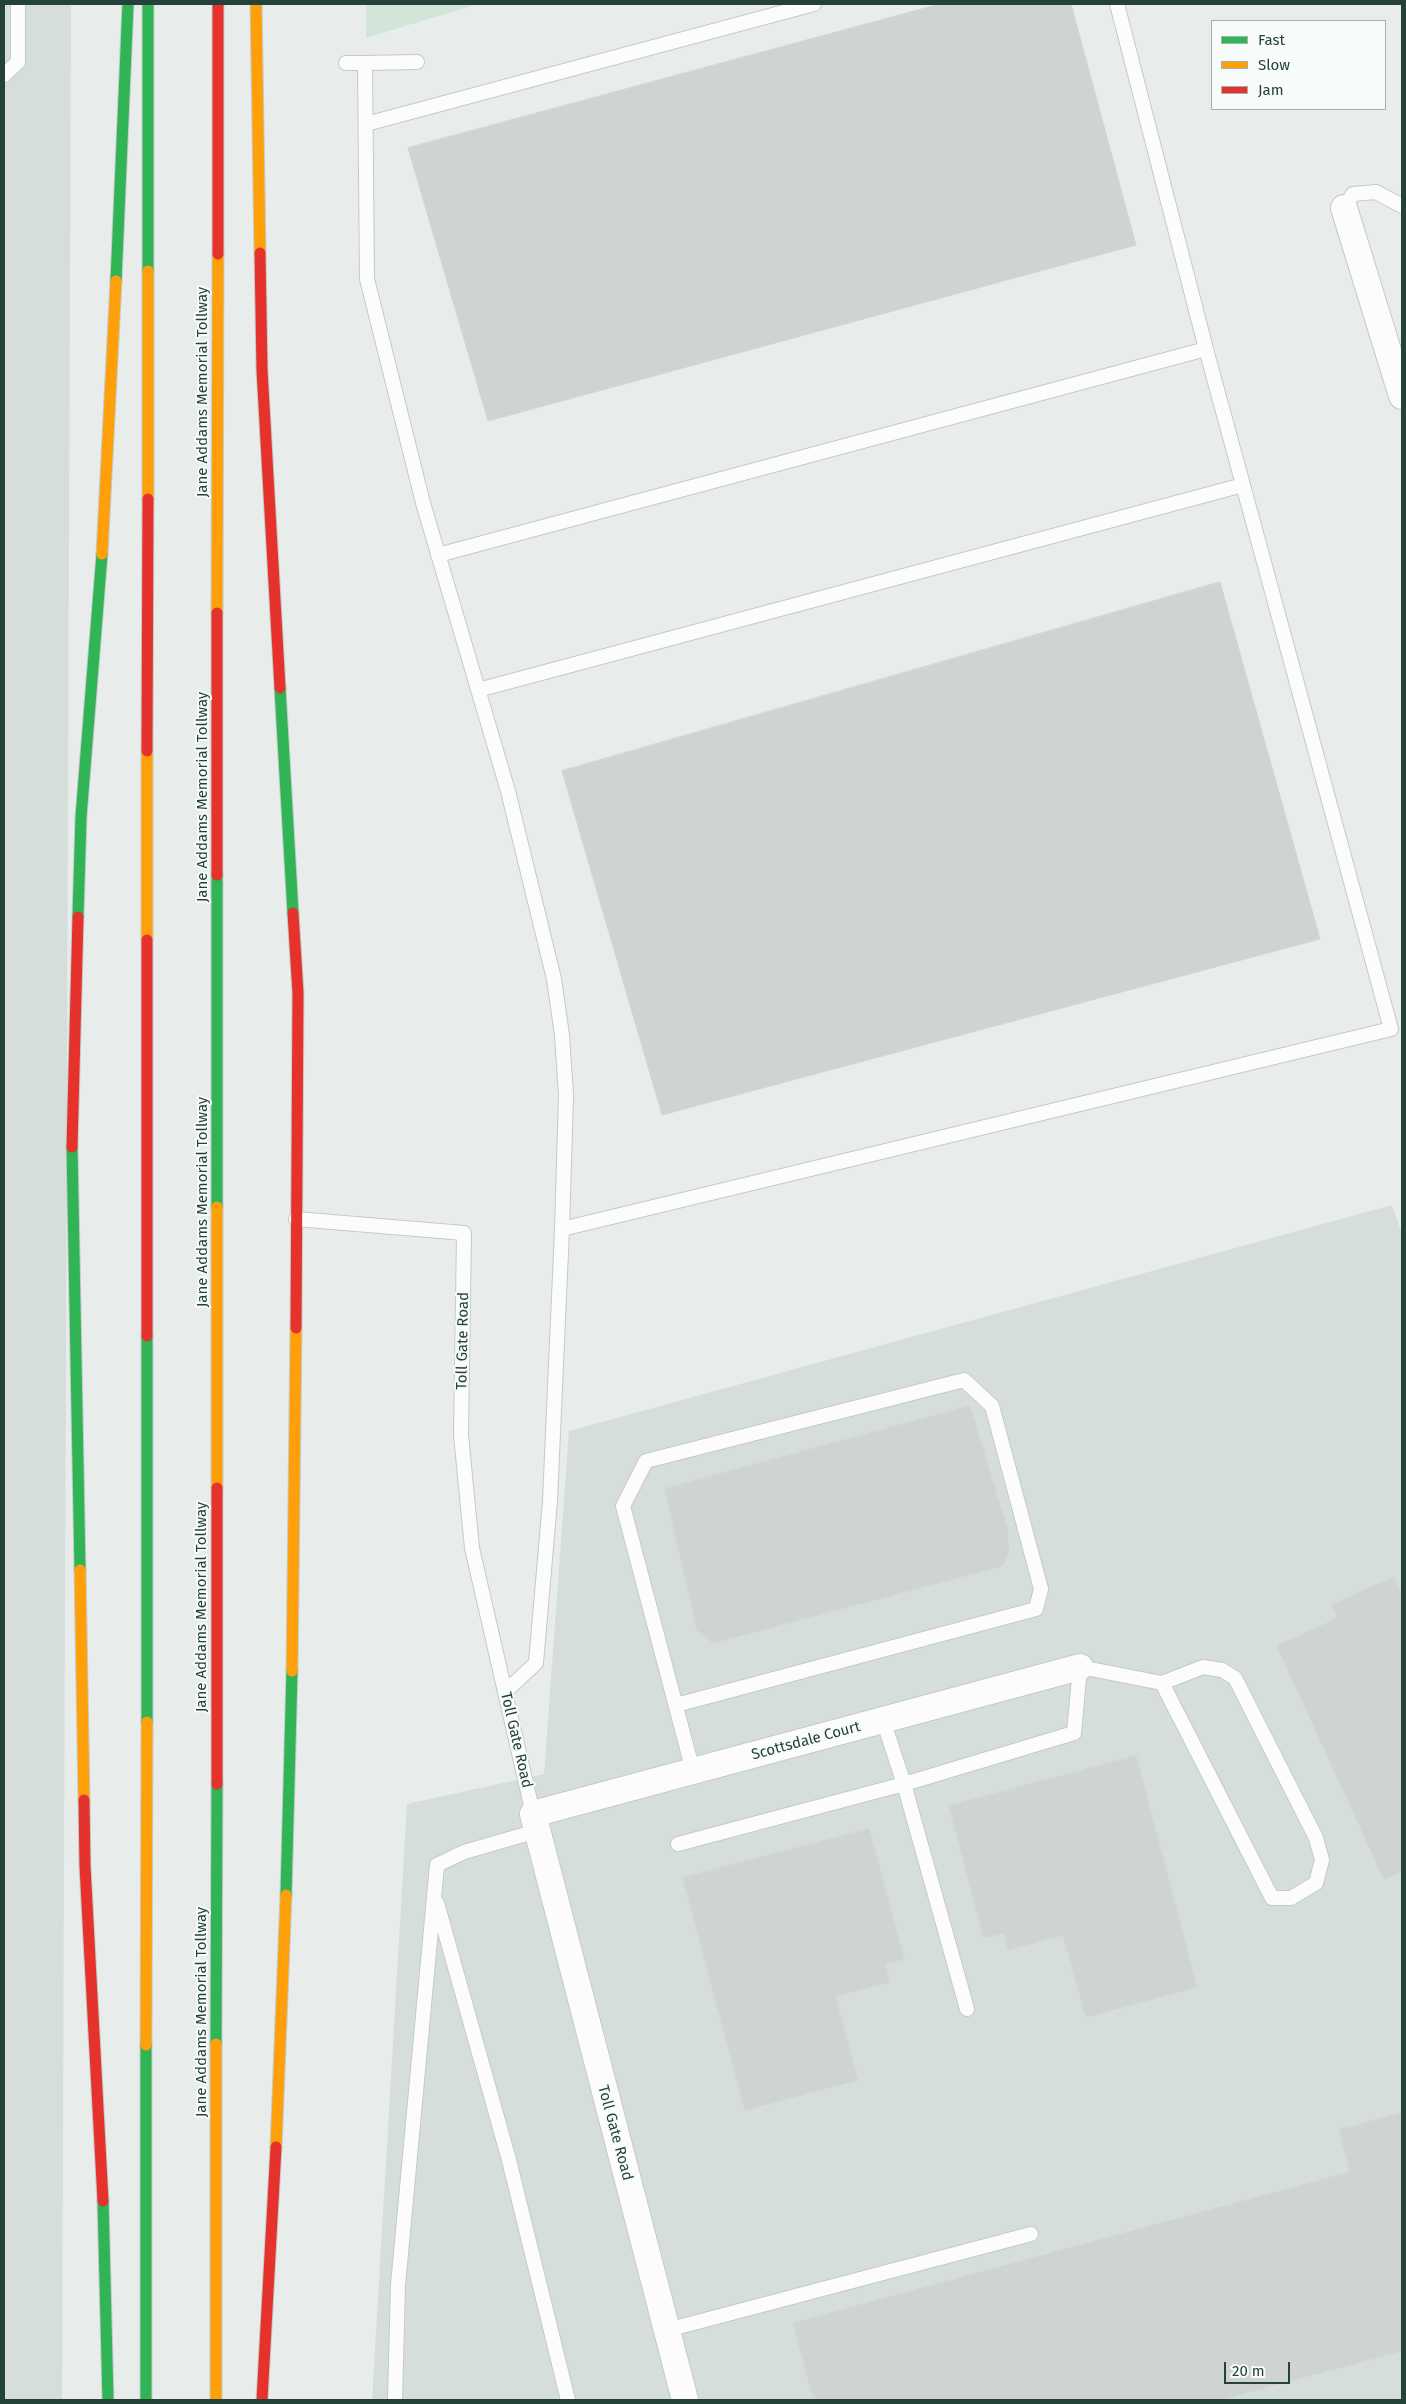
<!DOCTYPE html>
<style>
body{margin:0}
#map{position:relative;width:1406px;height:2404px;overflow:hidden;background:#e8edeb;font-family:"Fira Sans",sans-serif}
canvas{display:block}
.frame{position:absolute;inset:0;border:5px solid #24423a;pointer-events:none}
.legend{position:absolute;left:1211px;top:20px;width:175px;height:90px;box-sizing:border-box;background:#f7fbf9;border:1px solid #a3b1ad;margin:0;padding:6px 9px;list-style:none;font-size:15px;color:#24423a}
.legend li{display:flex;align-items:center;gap:10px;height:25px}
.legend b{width:25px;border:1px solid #a3b1ad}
.scale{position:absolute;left:1224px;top:2362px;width:66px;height:22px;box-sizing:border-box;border:2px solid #24423a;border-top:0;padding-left:6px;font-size:15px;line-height:18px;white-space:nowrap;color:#24423a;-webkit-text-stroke:4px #f7fbf9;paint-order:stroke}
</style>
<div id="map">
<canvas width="1406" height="2404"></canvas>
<div class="frame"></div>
<ul class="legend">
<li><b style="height:6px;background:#30b455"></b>Fast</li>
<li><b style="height:6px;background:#ff9f0a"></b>Slow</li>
<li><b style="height:6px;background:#e5322d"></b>Jam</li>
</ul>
<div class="scale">20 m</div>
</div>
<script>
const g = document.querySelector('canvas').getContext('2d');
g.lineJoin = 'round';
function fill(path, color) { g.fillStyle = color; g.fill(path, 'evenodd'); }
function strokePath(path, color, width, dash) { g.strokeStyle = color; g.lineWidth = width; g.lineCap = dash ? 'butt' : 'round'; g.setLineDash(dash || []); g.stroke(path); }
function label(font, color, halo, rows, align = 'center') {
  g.font = font + ' "Fira Sans",sans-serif'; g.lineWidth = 4; g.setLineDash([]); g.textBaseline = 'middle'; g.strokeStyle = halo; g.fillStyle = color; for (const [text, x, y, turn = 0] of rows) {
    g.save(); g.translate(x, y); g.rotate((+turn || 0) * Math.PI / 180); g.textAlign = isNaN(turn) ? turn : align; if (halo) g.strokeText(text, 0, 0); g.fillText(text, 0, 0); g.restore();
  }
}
fill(new Path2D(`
 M4,4H71L62,2400H4Z
 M1392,1205L1402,1234V2400H372L407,1804L544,1774L569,1431Z`), '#d6dedb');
fill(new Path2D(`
 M366,4H478L366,38Z`), '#d1e6d8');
const building = new Path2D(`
 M940,4H1071L1136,245L488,421L408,148Z
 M1220,582L1320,939L662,1115L562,771Z
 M970,1406L1007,1528L1009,1553L1002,1566L713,1643L697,1630L665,1489Z
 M1394,1577L1402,1596V1871L1384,1879L1277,1646L1338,1618L1332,1605Z
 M1136,1756L1197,1987L1086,2017L1063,1935L1008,1950L1004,1933L984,1938L949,1806Z
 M869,1829L904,1959L885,1964L889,1982L835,1996L858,2080L745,2110L683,1878Z
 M1402,2113V2351L1219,2400H814L793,2323L1350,2172L1339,2130Z`);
fill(building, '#cfd4d2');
strokePath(building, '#d1d6d4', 1);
const lane = new Path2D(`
 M346,63H365L367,279L423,503L508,791L554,979L562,1035L566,1095L562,1229L550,1501L536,1663L505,1692
 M365,63L417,62
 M4,75L18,62V4
 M366,124L814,4
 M1344,208L1353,194L1376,192L1402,206
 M438,555L1206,349L1117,4
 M478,690L1243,485
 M296,1219L464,1233L461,1435L472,1548L533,1814
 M562,1229L1391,1029L1206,349
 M676,1705L1036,1609L1041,1589L992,1406L964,1380L646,1461L623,1506L693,1771
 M678,1844L904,1784L883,1720
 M437,1903L509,2160L568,2400
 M967,2009L904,1784L1074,1733L1080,1667L1162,1683L1203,1667L1222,1670L1235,1678L1316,1838L1322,1860L1316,1883L1291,1898H1272L1162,1683
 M667,2330L1031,2234
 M395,2400L398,2285L437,1865L464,1852L537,1831`);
const street = new Path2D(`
 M1344,208L1402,396
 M685,2400L533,1814L1080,1667`);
const fast = new Path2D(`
 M148,271V4
 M116,281L128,4
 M280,688L293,913
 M78,917L81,817L102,554
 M72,1147L80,1570
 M217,1207V875
 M147,1722V1336
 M286,1895L292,1671
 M216,2044L217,1784
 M103,2201L108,2400
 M146,2400V2045`);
const slow = new Path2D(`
 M256,4L260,253
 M148,499V271
 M102,554L116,281
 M217,613L218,254
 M147,940V751
 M217,1488V1207
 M80,1570L84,1800
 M292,1671L296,1328
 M146,2045L147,1722
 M276,2147L286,1895
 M216,2400V2044`);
const jam = new Path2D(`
 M260,253L262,370L280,688
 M218,254V4
 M147,751L148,499
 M217,875V613
 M293,913L298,993L296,1328
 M72,1147L78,917
 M147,1336V940
 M217,1784V1488
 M84,1800L85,1866L103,2201
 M262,2400L276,2147`);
strokePath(lane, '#c5cac8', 16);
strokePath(street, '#c5cac8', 28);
strokePath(fast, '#c3ccc9', 13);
strokePath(slow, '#c3ccc9', 13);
strokePath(jam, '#c3ccc9', 13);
strokePath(lane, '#fcfcfc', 14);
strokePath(street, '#fcfcfc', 26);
strokePath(fast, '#30b455', 11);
strokePath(slow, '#ff9f0a', 11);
strokePath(jam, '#e5322d', 11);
label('15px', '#24423a', '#f7fbf9', [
 ["Jane Addams Memorial Tollway",203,392,-90],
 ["Jane Addams Memorial Tollway",203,797,-90],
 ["Jane Addams Memorial Tollway",203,1202,-90],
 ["Toll Gate Road",463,1341,-89],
 ["Jane Addams Memorial Tollway",202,1607,-90],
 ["Toll Gate Road",516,1740,77],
 ["Scottsdale Court",806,1741,-15],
 ["Jane Addams Memorial Tollway",202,2012,-90],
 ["Toll Gate Road",615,2133,75]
]);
</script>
